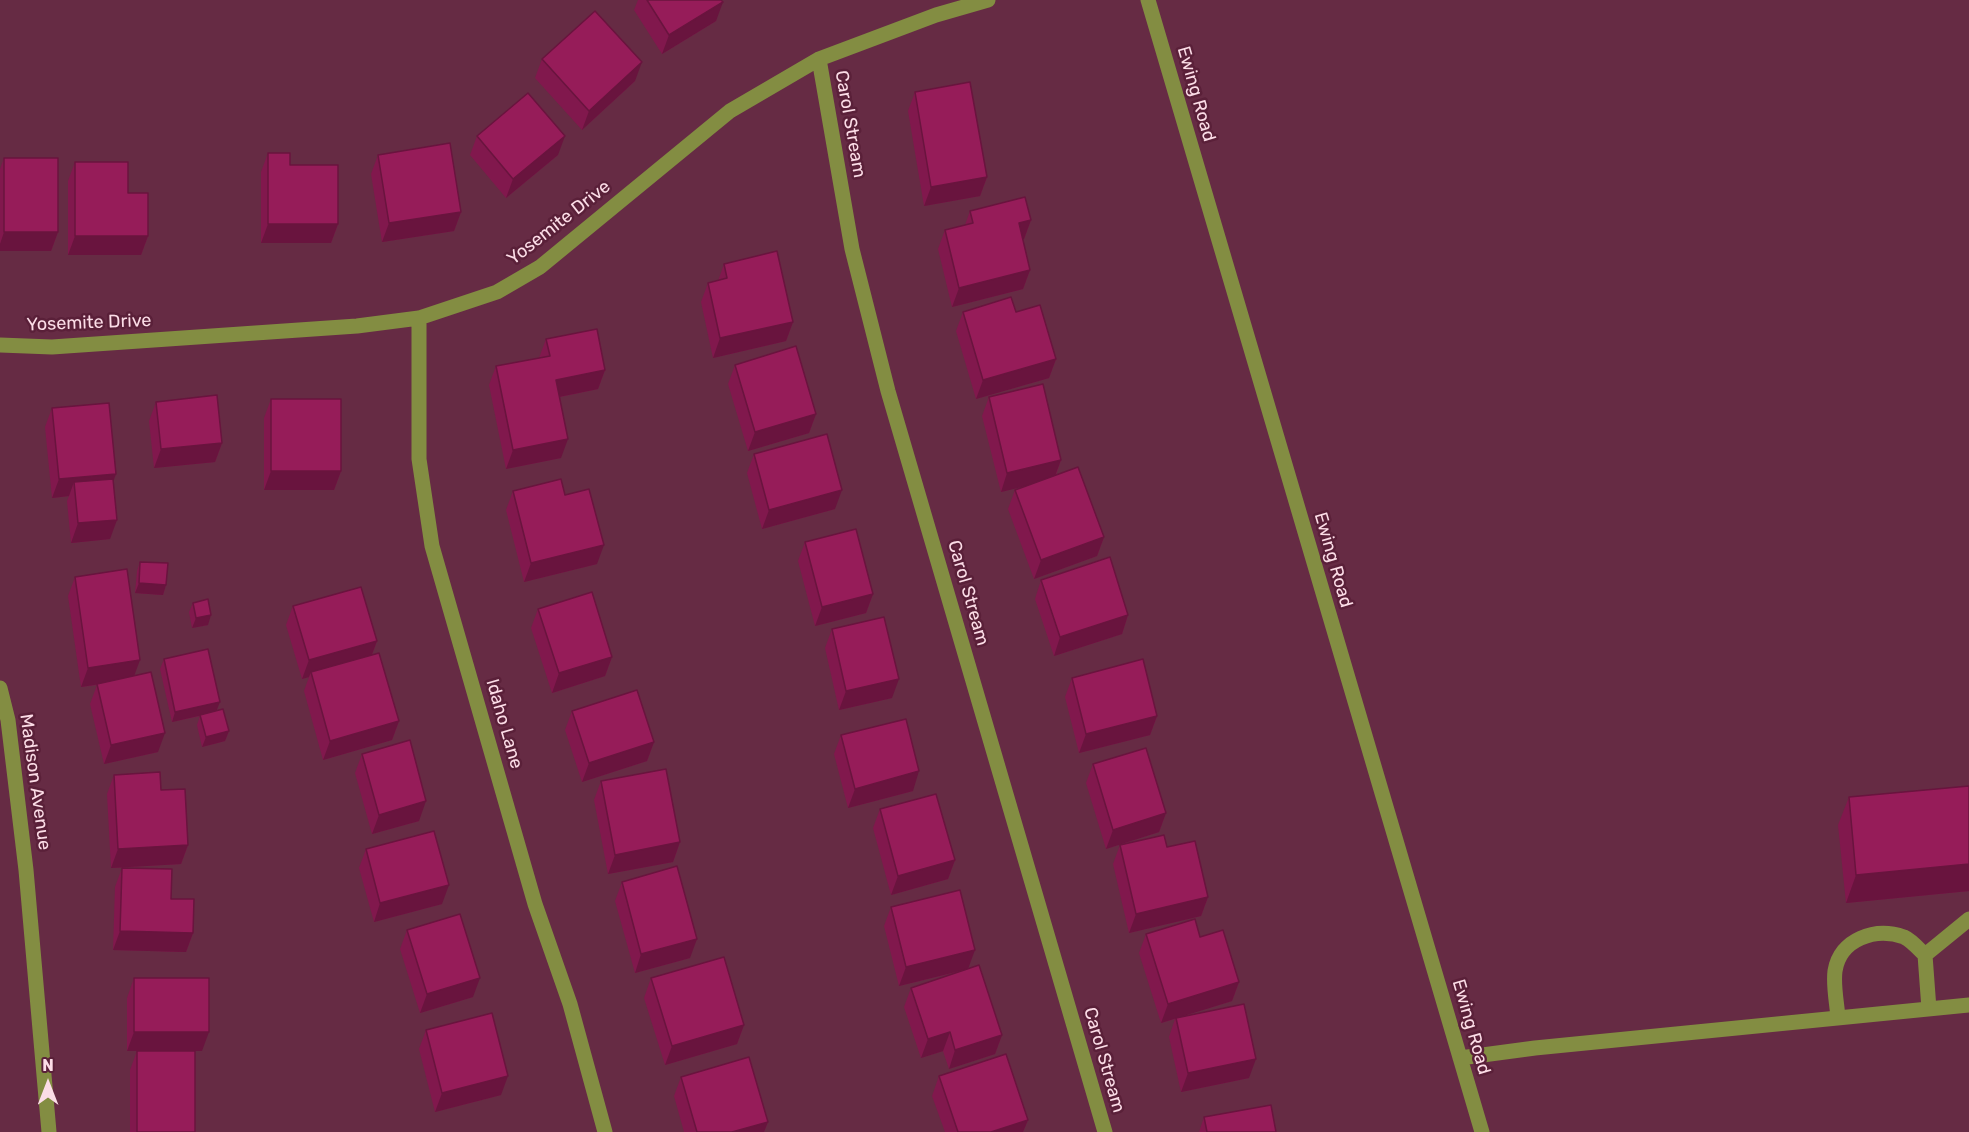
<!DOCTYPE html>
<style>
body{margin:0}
#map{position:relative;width:1969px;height:1132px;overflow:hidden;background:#662b44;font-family:Rubik,sans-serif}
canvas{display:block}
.north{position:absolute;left:18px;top:1054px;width:60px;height:60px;-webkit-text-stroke:4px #5a2039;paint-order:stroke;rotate:0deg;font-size:16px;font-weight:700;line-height:24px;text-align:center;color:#fcdde7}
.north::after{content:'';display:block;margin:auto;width:21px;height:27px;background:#fcdde7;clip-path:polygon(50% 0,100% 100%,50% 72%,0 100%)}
</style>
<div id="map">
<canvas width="1969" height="1132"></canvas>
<div class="north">N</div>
</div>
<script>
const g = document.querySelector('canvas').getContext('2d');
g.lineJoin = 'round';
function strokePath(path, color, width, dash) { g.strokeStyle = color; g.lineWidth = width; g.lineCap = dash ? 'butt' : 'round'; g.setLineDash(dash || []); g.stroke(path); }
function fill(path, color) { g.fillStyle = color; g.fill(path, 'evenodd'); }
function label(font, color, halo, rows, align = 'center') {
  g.font = font + ' Rubik,sans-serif'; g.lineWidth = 5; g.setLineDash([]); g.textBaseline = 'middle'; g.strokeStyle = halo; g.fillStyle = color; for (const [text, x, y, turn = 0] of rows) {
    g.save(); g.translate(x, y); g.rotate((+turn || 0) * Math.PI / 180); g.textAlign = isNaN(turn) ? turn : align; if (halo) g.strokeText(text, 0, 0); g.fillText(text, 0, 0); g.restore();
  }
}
strokePath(new Path2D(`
 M1148,0L1482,1132
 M819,59L852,249L888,391L1105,1132
 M419,318V459L432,546L535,904L570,1004L605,1132
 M0,345L52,347L357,326L419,318L497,292L540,267L730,111L819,59L936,15L988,0
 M0,688L8,720L26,870L49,1132
 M1929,1009L1925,955L1969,919
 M1838,1018C1837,1003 1833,986 1835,971C1840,939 1875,927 1904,937C1911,940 1919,949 1925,955
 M1460,1058L1535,1048L1969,1005`), '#838d42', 15);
fill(new Path2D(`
 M638,0H721L716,21L662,54L634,10Z
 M542,59L635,81L582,130L535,78Z
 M915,92L987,177L980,196L924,206L908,111Z
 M477,136L558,155L506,198L470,155Z
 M268,153L290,165L338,224L331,243H261V172Z
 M378,155L461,212L454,231L382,242L371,174Z
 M4,158L58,232L51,251H0V169Z
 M75,162L128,193L148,236L141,255H68V181Z
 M970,211L1031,220L1024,239H1023L1030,270L1023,289L952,307L938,249L945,230L965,225Z
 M724,264L793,322L786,341L713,358L701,302L708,283L718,281Z
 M963,312L1056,359L1049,378L976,399L956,331Z
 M546,339L605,370L598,389L560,397L561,458L506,469L489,385L496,366L539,358Z
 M735,365L816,414L809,433L748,451L728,384Z
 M989,397L1061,460L1056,475L1104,537L1097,556L1034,579L1008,509L1015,490L1028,485L1001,492L982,416Z
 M271,399L341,471L334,490H264V418Z
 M156,402L222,443L215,462L154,468L149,421Z
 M52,408L116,474L113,481L110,539L71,543L67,501L69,496L52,498L45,427Z
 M754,454L835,509L762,529L747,473Z
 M513,491L597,564L524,582L506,510Z
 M805,542L873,594L866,613L815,626L798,561Z
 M140,562L166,585L163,595L135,593L137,571Z
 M75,577L135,675L158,752L104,764L90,704L97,685L81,687L68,596Z
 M1041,580L1128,615L1122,634L1054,656L1035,599Z
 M193,603L208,625L192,628L189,612Z
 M293,606L377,641L372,655L399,721L392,740L323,760L304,691L309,677L302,679L286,625Z
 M538,609L612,657L605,676L552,693L531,628Z
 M832,629L892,698L839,710L825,648Z
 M164,659L217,711L229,731L225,741L202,747L197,725L200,716L172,722L160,669Z
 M1072,678L1157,716L1150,735L1079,753L1065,697Z
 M572,711L654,742L647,761L582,782L565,730Z
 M841,735L913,791L848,808L834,754Z
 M362,754L419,821L372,834L355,773Z
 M1093,764L1166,813L1159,832L1106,849L1086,783Z
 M114,775L161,790L188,845L181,864L111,868L107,794Z
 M601,781L680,842L673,862L608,874L594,800Z
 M1969,786V891L1846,903L1838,825L1849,797Z
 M880,809L955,860L948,879L891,895L873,828Z
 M1120,845L1167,847L1208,897L1201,916L1129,933L1113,864Z
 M366,849L442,904L374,922L359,868Z
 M122,868L171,899L193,933L186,952L113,950L115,887Z
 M622,882L690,958L635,973L615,901Z
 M891,907L968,969L1002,1035L995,1054L949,1069L943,1051L921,1058L904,1007L911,988L961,971L899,986L884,926Z
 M407,930L473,997L420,1013L400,949Z
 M1146,934L1200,937L1239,982L1232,1001L1180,1017L1249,1078L1181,1092L1169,1037L1175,1019L1161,1023L1139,953Z
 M134,978L202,1051H127V998Z
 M651,978L744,1025L737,1044L665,1065L644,998Z
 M426,1030L501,1095L435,1112L419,1049Z
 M137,1051L195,1132H130V1070Z
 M939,1076L1028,1120L1023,1132H945L932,1096Z
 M681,1077L768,1122L764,1132H684L674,1096Z
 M1204,1117L1276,1132H1199Z`), '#81184d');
fill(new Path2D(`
 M723,2L716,21L662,54L669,35Z
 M642,62L635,81L582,130L589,111Z
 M565,136L558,155L506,198L513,179Z
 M987,177L980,196L924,206L931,187Z
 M461,212L454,231L382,242L389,223Z
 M1031,220L1024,239L1012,242L1019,223Z
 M268,224H338L331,243H261Z
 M4,232H58L51,251H0V244Z
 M75,236H148L141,255H68Z
 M1030,270L1023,289L952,307L959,288Z
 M793,322L786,341L713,358L720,338Z
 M1056,359L1049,378L976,399L983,380Z
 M605,370L598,389L549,399L556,380Z
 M816,414L809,433L748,451L755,432Z
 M568,439L561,458L506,469L513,450Z
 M222,443L215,462L154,468L161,449Z
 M1061,460L1054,479L1001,492L1007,473Z
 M271,471H341L334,490H264Z
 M116,474L109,493L74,482L69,496L52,498L59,479Z
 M842,490L835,509L762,529L769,510Z
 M117,520L110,539L71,543L78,523Z
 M1104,537L1097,556L1034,579L1041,560Z
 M604,545L597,564L524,582L531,563Z
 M139,583L166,585L163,595L135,593Z
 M873,594L866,613L815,626L822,607Z
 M211,615L208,625L192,628L196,618Z
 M1128,615L1122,634L1054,656L1060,637Z
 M377,641L370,660L311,672L309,677L302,679L309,660Z
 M612,657L605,676L552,693L559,673Z
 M140,660L133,679L81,687L88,668Z
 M899,679L892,698L839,710L846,691Z
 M220,702L216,712L172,722L175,712Z
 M1157,716L1150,735L1079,753L1086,734Z
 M399,721L392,740L323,760L330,741Z
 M229,731L225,741L202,747L206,737Z
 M165,733L158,752L104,764L111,745Z
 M654,742L647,761L582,782L589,763Z
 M919,771L913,791L848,808L855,789Z
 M426,801L419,821L372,834L379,815Z
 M1166,813L1159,832L1106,849L1113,830Z
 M680,842L673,862L608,874L615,855Z
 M188,845L181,864L111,868L118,849Z
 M955,860L948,879L891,895L898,876Z
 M1969,864V891L1846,903L1856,875Z
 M449,885L442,904L374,922L380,903Z
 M1208,897L1201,916L1129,933L1136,914Z
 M120,931L193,933L186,952L113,950Z
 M697,939L690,958L635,973L641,954Z
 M975,950L968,969L899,986L906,967Z
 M480,978L473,997L420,1013L427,994Z
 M1239,982L1232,1001L1161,1023L1168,1004Z
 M744,1025L737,1044L665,1065L672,1046Z
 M134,1032H209L202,1051H127Z
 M950,1032L943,1051L921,1058L928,1039Z
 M1002,1035L995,1054L949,1069L955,1050Z
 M1256,1059L1249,1078L1181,1092L1188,1073Z
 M508,1076L501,1095L435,1112L442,1093Z
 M1028,1120L1023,1132H991Z
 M768,1122L764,1132H732Z`), '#69143e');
const building = new Path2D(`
 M647,0H721L723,2L669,35Z
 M595,11L642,62L589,111L542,59Z
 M970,82L987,177L931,187L915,92Z
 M528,93L565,136L513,179L477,136Z
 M450,143L461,212L389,223L378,155Z
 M268,153H290V165H338V224H268Z
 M4,158H58V232H4Z
 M75,162H128V193H148V236H75Z
 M1025,197L1031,220L1019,223L1030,270L959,288L945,230L973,223L970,211Z
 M777,251L793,322L720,338L708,283L727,278L724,264Z
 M1011,297L1016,312L1040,305L1056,359L983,380L963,312Z
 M597,329L605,370L556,380L568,439L513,450L496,366L550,356L546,339Z
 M796,346L816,414L755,432L735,365Z
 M1043,384L1061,460L1007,473L989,397Z
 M217,395L222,443L161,449L156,402Z
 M271,399H341V471H271Z
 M109,403L116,474L59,479L52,408Z
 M827,434L842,490L769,510L754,454Z
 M1078,467L1104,537L1041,560L1015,490Z
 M113,479L117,520L78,523L74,482Z
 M561,479L565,495L589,489L604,545L531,563L513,491Z
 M856,529L873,594L822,607L805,542Z
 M1110,557L1128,615L1060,637L1041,580Z
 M140,562L168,563L166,585L139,583Z
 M127,569L140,660L88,668L75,577Z
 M361,587L377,641L309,660L293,606Z
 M592,592L612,657L559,673L538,609Z
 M208,599L211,615L196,618L193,603Z
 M884,617L899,679L846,691L832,629Z
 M208,649L220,702L175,712L164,659Z
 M379,653L399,721L330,741L311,672Z
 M1143,659L1157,716L1086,734L1072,678Z
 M151,672L165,733L111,745L97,684Z
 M637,690L654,742L589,763L572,711Z
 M223,709L229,731L206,737L200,715Z
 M906,719L919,771L855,789L841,735Z
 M410,740L426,801L379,815L362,754Z
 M1146,748L1166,813L1113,830L1093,764Z
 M666,769L680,842L615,855L601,781Z
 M160,772L161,790L185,789L188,845L118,849L114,775Z
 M1969,786V864L1856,875L1849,797Z
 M936,794L955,860L898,876L880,809Z
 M434,831L449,885L380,903L366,849Z
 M1164,835L1167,847L1195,841L1208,897L1136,914L1120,845Z
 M677,866L697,939L641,954L622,882Z
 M122,868L172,869L171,899H194L193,933L120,931Z
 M960,890L975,950L906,967L891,907Z
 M460,914L480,978L427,994L407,930Z
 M1195,919L1200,937L1223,930L1239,982L1168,1004L1146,934Z
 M724,957L744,1025L672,1046L651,978Z
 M979,965L1002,1035L955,1050L950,1032L928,1039L911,988Z
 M134,978H209V1032H134Z
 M1244,1004L1256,1059L1188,1073L1176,1018Z
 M492,1013L508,1076L442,1093L426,1030Z
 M137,1051H195V1132H137Z
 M1006,1054L1028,1120L991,1132H958L939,1076Z
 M749,1057L768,1122L732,1132H697L681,1077Z
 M1271,1105L1276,1132H1207L1204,1117Z`);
fill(building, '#961c59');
strokePath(building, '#69143e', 1.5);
label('18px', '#fcdde7', '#5a2039', [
 ["Ewing Road",1196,94,74],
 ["Carol Stream",850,124,80],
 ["Yosemite Drive",559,223,-38],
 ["Yosemite Drive",89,323,-2],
 ["Ewing Road",1333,560,74],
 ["Carol Stream",968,593,74],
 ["Idaho Lane",504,724,74],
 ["Madison Avenue",35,782,82],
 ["Ewing Road",1471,1027,74],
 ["Carol Stream",1104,1060,74]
]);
</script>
